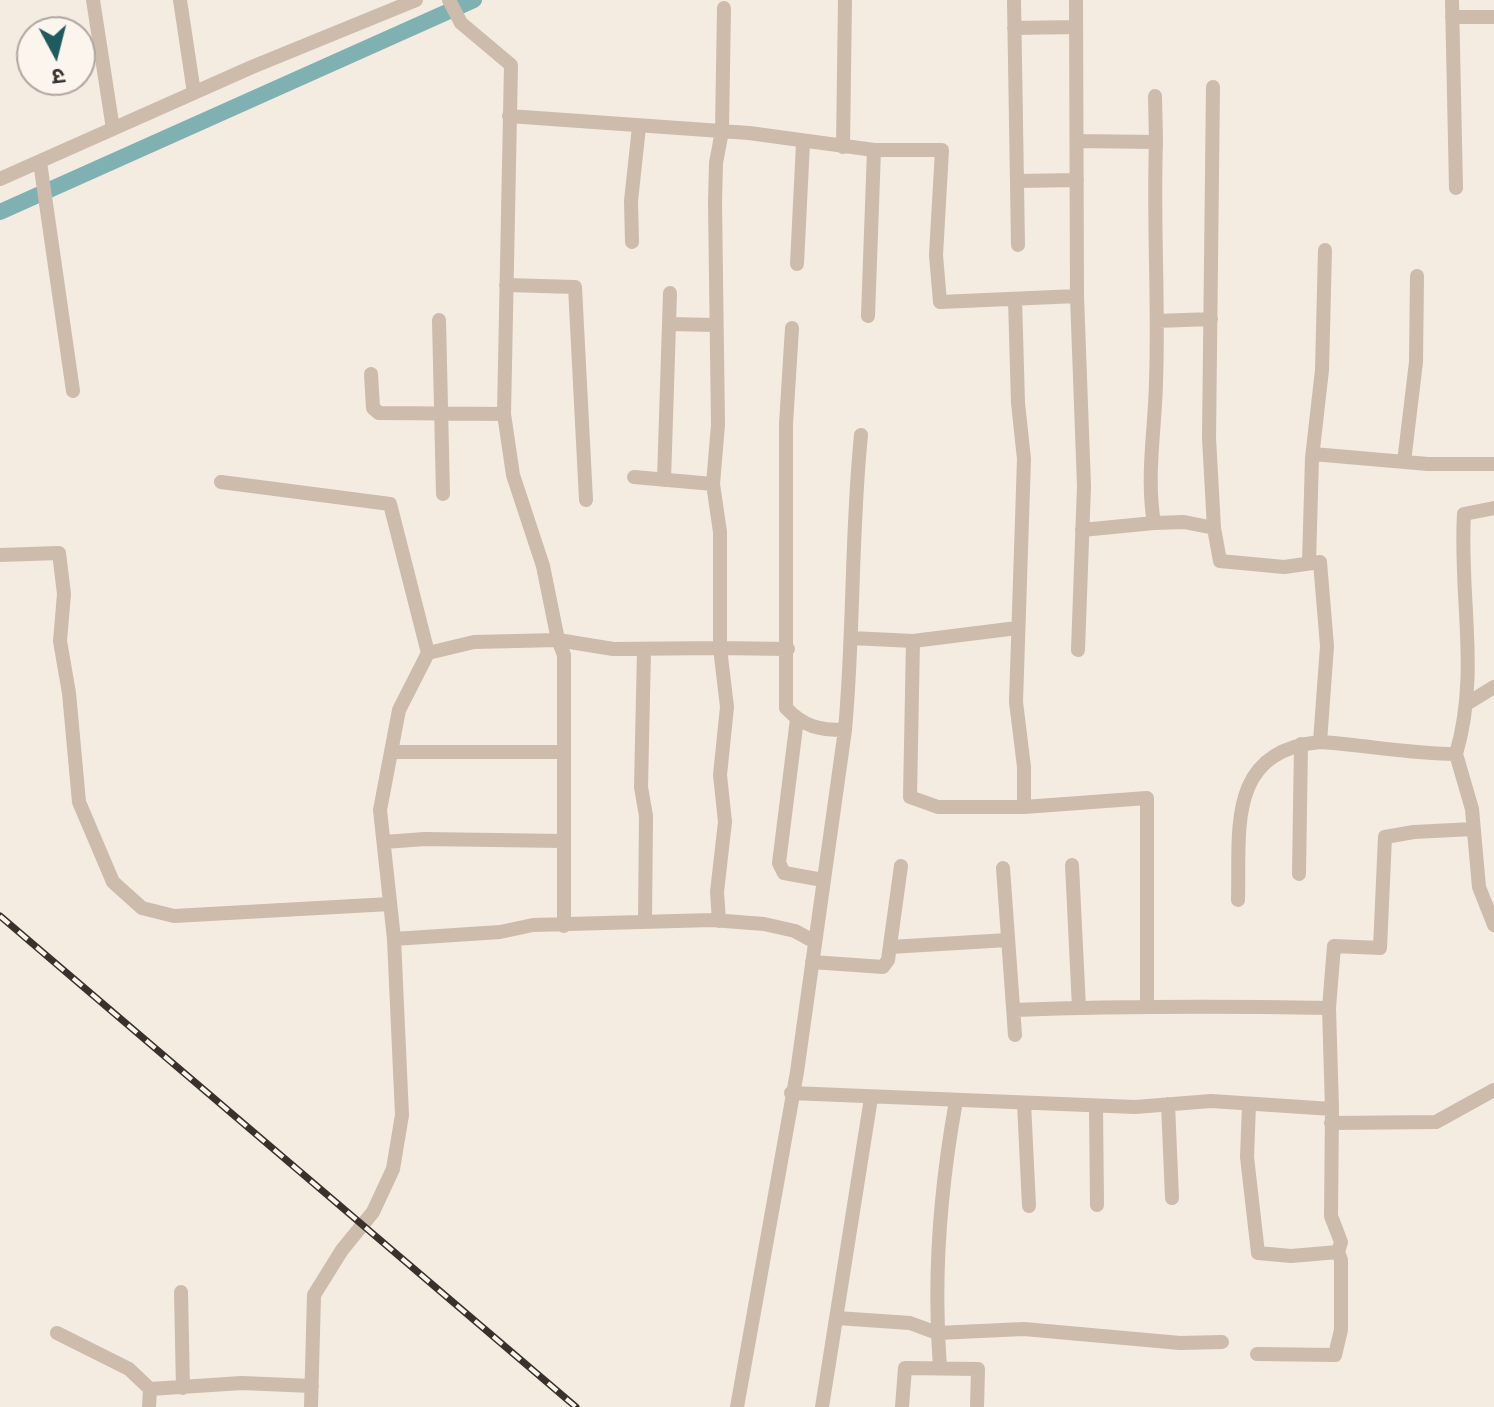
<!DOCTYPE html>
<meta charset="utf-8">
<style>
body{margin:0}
#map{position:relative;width:1494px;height:1407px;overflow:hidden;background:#f4ebe1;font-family:"Noto Sans","Noto Sans Devanagari",sans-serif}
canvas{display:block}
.north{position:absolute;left:16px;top:16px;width:80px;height:80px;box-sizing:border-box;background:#fbf5ee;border:2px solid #aea6a0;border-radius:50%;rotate:173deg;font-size:22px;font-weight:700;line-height:32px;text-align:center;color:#3b302b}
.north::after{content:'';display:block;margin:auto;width:28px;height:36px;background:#1f5a5e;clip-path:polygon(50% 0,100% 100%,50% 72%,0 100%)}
</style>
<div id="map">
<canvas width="1494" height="1407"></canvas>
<div class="north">उ</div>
</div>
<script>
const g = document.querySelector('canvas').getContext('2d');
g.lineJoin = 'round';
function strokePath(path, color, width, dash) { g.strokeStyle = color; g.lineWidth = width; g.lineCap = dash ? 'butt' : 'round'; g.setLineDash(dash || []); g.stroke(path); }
strokePath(new Path2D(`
 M0,212L474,0`), '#7fb0b2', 16);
strokePath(new Path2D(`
 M93,0L113,129
 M180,0L194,93
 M1014,0L1018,245
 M1452,0L1456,188
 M1452,17H1494
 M1014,28L1076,27
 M1213,87L1209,438L1214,528
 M1155,96L1156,142
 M509,116L749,133L874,150H942L936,255L940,302L1077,296L1076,0
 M1077,141L1156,142C1153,222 1159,302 1156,382C1155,430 1146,476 1154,523L1184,522L1214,528L1220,561L1284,567L1320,562L1327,646L1320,742C1366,745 1411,754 1456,754L1472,809L1479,887L1494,925
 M843,147L845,0
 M40,162L73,391
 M0,179L252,67L416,0
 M1018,181L1077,180
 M632,242L631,201L639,127
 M797,264L803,143
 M506,285L575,287L586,500
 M1077,296L1084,486L1078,650
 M1015,299L1018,403L1024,459L1016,702L1024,767V807L1147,798V1005
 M868,316L874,150
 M439,320L443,494
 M1157,321L1211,319
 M669,324L716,325
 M792,328L786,424V708C804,727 819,730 845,730C854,632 851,533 861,435
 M371,374L373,408L379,413L504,414
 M1313,454L1428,464H1494
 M1404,462L1416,362L1417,276
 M634,477L713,484
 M664,480L670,293
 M221,482L390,504L428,653
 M1082,530L1154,523
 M0,555L59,553L64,594L60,641L69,693L79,802L113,882L142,908L174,916L390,904
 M1309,563L1312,458L1322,370L1325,250
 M851,638L913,641L1017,628
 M558,640L613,649L720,648V532L713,484L718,425L715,203L716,163L722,131L724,8
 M558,640L564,655V926
 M913,641L910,797L938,807H1024
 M644,650L641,787L646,816L645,921
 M1468,703L1494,687
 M797,719L779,863L784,873L823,880
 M391,752H563
 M1456,754C1480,673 1459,597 1464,514L1494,508
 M384,842L425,839L564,841
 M1072,865L1079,1008
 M1003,868L1015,1035
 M1299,874L1301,744
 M1238,900C1240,830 1226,751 1320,742
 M719,921L717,892L725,822L720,775L727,707L720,648L788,649
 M394,939L500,932L533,925L712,920L764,924L795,931L815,942
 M890,947L1008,940
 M812,962L883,967L888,960L901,866
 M1014,1010C1119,1006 1224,1006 1329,1008
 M791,1093L1135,1107L1211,1101L1332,1109L1331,1216L1341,1242L1338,1252L1341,1260V1330L1335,1355L1257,1354
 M1024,1103L1029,1206
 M1168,1104L1172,1198
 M1249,1105L1247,1157L1258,1253L1291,1256L1338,1252
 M1096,1106L1097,1205
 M1332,1109L1329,1008L1334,946L1380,948L1385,837L1414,832L1473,829
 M1331,1123L1436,1122L1494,1090
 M181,1292L183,1388
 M837,1318L910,1323L937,1333L1024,1329L1180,1343L1222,1342
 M57,1333L129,1369L150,1389
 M940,1368C933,1279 940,1189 956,1101
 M149,1407L150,1389L242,1383L312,1386
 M311,1407L314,1295L342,1250L373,1212L393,1169L402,1115L394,939L380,810L399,710L428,653L474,642L558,640L543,566L513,475L504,414L511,65L461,23L449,0
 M737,1407L797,1072L845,730
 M822,1407L871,1098
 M902,1407L905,1368L978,1369L977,1407`), '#cdbbac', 14);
const rail = new Path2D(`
 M0,916L576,1407`);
strokePath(rail, '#3b302b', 7);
strokePath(rail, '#fbf5ee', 4, [12]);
</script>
